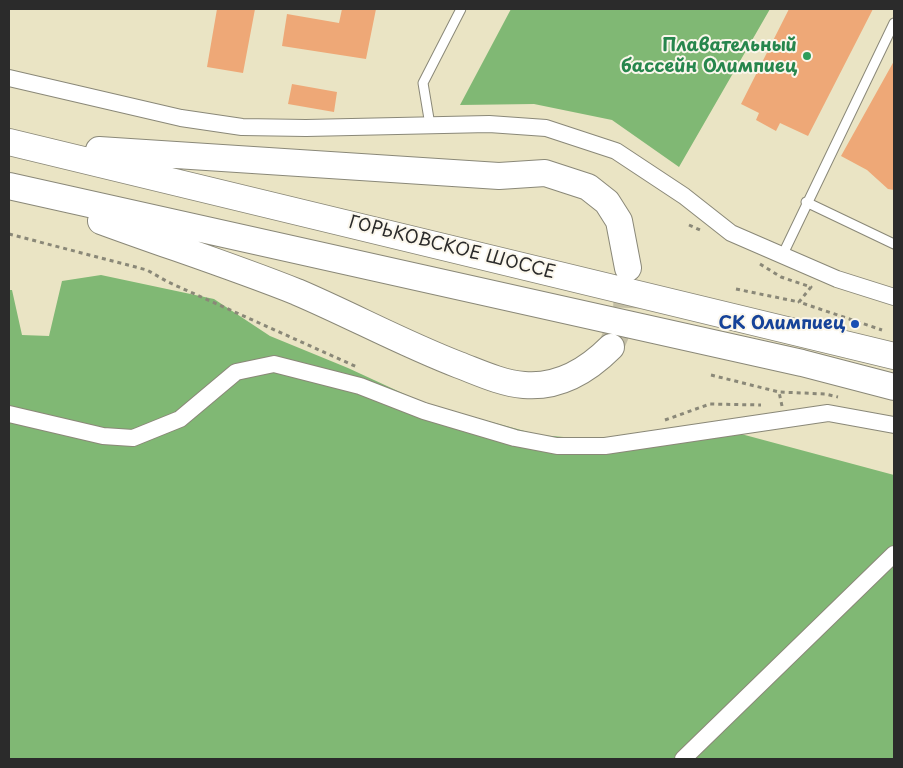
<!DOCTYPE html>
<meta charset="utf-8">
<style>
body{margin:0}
#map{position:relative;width:903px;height:768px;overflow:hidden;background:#eae4c4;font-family:"Playpen Sans",sans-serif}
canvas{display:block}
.frame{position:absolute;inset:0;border:10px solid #2b2b2b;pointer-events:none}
</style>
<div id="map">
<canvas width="903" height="768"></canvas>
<div class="frame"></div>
</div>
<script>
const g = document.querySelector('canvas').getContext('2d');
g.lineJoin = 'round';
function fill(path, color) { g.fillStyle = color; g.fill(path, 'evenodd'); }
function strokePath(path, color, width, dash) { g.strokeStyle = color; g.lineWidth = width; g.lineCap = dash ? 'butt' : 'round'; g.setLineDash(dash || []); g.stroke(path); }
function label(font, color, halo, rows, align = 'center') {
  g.font = font + ' "Playpen Sans",sans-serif'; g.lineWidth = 4; g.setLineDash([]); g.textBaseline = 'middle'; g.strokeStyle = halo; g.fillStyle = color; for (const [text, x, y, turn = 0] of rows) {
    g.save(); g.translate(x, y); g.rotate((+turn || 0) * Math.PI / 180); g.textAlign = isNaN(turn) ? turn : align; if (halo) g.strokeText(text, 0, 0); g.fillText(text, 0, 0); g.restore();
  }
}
fill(new Path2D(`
 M511,9H770L679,167L612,120L534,104L460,105Z
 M101,275L214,299L270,336L348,368L426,404L539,435L601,440L715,427L894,475V759H9V290H12L22,335L49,336L62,281Z`), '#80b874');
fill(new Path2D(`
 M217,9H255L243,73L207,67Z
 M342,9H376L366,59L282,46L287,14L339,23Z
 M789,9H873L808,136L780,123L776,131L756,120L759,113L741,104Z
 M894,61V190L888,189L867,170L841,156Z
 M292,84L337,92L334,112L288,104Z`), '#eea877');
strokePath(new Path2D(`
 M612,344L626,311L628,268`), '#c4bfa5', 26, [26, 13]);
const lane = new Path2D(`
 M430,125L423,83L461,9
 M806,202L894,244
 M782,256L894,23`);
const street = new Path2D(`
 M9,78L181,118L242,127L306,128L489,124L546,128L616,151L684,196L731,233L837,279L894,297
 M9,414L103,436L133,438L180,419L236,372L274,364L360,386L424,411L515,438L557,446H605L828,413L894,425
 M683,759L894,554`);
const primary = new Path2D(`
 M9,142L894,356
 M99,150L499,176L545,173L588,187L607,202L619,221L628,268
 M9,186L802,363L894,387
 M101,221C166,245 232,266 297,292C351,315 404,344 459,365C480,373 501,383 524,385C558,388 588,370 611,347`);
strokePath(lane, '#8a8878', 11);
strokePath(street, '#8a8878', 18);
strokePath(primary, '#8a8878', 28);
strokePath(new Path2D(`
 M689,225L700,230
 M9,234L147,270L168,282L357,367
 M760,264L781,277L811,287L799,302L882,330
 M736,289L799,302
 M711,375L779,392
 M782,406L779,392L825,394L838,397
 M665,420L710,404L761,405`), '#8a8878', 3, [4, 4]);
strokePath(lane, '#fff', 9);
strokePath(street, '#fff', 16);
strokePath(primary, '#fff', 26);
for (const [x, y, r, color] of [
 [807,56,5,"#2e9e5b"],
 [855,324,5,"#1a4fb4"]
]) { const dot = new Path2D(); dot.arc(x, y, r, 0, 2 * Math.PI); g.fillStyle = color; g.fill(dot); strokePath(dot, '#fbf7ec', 2); }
label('bold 18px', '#27864d', '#fbf7ec', [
 ["Плавательный",797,46],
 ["бассейн Олимпиец",797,67]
], 'right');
label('18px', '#2b2b2b', '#fbf7ec', [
 ["ГОРЬКОВСКОЕ ШОССЕ",452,248,14]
]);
label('bold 18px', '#164399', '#fbf7ec', [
 ["СК Олимпиец",845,324]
], 'right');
</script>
